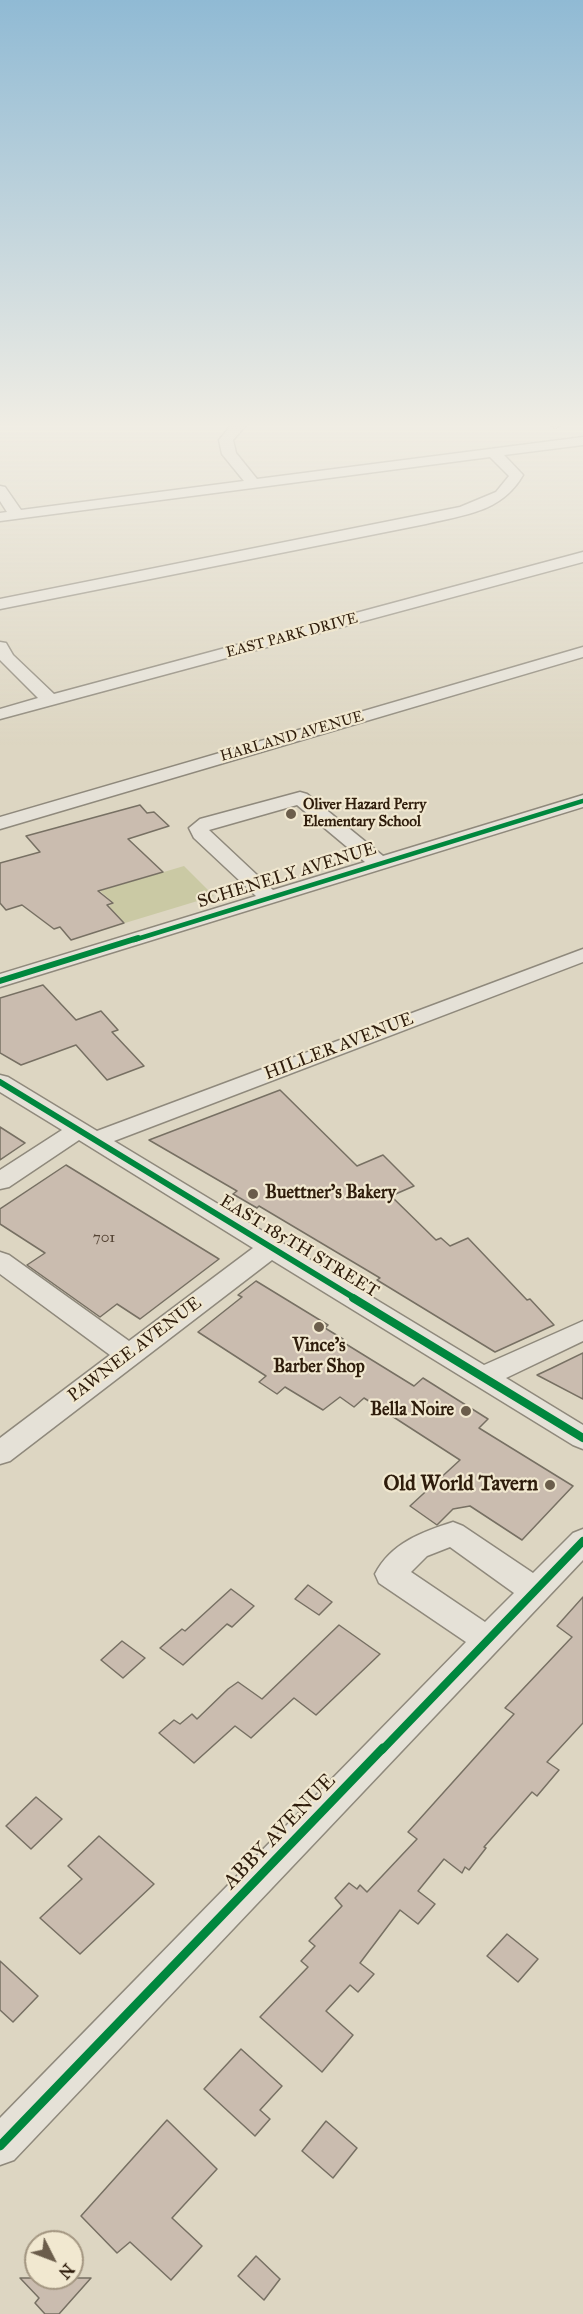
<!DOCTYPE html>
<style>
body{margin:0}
#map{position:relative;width:583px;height:2314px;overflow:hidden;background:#ddd6c2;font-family:"IM FELL Great Primer",serif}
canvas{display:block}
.north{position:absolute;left:24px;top:2230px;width:60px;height:60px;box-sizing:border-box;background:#f1e8d0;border:2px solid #a39681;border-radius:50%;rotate:132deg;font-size:16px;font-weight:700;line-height:24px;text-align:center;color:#2e1c0b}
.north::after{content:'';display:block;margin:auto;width:21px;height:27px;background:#6b5d4b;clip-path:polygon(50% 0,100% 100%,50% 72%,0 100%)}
</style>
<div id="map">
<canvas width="583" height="2314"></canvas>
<div class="north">N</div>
</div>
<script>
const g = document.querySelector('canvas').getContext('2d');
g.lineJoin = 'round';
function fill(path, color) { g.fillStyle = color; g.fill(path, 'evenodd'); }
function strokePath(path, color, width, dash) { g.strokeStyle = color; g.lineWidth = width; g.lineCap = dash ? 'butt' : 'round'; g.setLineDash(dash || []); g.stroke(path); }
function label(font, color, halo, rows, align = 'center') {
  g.font = font + ' "IM FELL Great Primer",serif'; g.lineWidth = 4.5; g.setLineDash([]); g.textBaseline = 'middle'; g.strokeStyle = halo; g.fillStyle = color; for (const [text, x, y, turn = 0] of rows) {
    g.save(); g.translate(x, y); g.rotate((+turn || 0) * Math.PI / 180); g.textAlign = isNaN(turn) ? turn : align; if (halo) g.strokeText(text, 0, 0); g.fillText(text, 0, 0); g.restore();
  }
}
fill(new Path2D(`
 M184,866L214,896L125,923L109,906L114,903L100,891Z`), '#cac9a4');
const building = new Path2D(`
 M140,805L147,813L154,812L169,826L128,839L163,872L98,891L113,903L107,905L124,923L71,940L60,927L54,929L22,905L6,910L0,903V863L40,852L26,836Z
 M43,985L76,1020L101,1011L118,1030L112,1032L144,1066L107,1080L76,1045L21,1065L0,1053V998Z
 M280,1090L357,1166L383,1155L414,1186L391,1196L436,1240L441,1238L450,1246L468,1238L527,1300L530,1299L554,1325L495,1352L377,1280L380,1278L259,1206L257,1208L233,1194L237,1191L149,1140Z
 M0,1127L25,1143L0,1160Z
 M66,1165L219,1259L140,1319L117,1304L100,1317L27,1265L45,1253L0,1224V1209Z
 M256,1281L328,1325L325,1328L343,1339L341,1341L414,1386L423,1378L488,1419L479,1428L573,1486L522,1540L470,1506L453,1509L437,1525L410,1506L460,1460L364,1398L354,1407L340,1397L323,1410L285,1387L277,1394L259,1382L266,1376L198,1332L242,1297L238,1295Z
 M583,1353V1399L537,1375L552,1368Z
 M308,1585L332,1602L319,1615L295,1599Z
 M231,1589L254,1606L232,1627L227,1624L183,1665L160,1648L182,1629L185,1631Z
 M583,1597V1723L547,1762L559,1770L537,1796L532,1792L484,1847L486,1848L469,1870L465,1867L462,1873L444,1859L418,1891L435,1904L418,1924L400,1910L360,1963L374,1974L358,1992L350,1985L326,2011L353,2035L322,2072L260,2017L308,1967L301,1961L315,1946L309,1941L342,1906L335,1898L349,1883L357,1889L360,1885L367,1892L417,1839L408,1832L514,1714L505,1708L572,1637L557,1626Z
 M339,1625L380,1654L316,1715L294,1698L251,1738L235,1726L194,1763L159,1733L174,1720L180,1724L192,1714L197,1719L228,1689L238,1682L262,1699Z
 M122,1641L145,1658L123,1678L101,1660Z
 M36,1797L62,1819L31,1849L6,1826Z
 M99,1836L154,1884L80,1954L40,1918L82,1879L68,1866Z
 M507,1934L538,1959L518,1982L487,1956Z
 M0,1961L38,1996L13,2022L0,2010Z
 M241,2049L282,2086L260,2110L270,2119L255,2136L204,2089Z
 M167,2120L217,2169L172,2218L202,2246L171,2280L130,2242L117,2253L81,2216Z
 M326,2121L357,2148L333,2178L302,2151Z
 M256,2256L280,2279L264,2300L238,2276Z
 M20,2278H91L59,2314H45L35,2303L39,2298Z`);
fill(building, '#cabcaf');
strokePath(building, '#777063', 1.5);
const minor = new Path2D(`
 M233,423H248L233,440L236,453L257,479L583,437V445L504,455L523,475C502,512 464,515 426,524L0,609V599L460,507L496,492L509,476L490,457L0,521V513L7,512L0,501V486L5,487L21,510L244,481L222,454L219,440Z
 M548,423H561L562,424L555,428Z
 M583,552V562L0,719V709L38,698L0,660V642L6,643L13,655L54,694Z
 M583,647V657L0,829V817Z
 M300,792L307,794L383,856L583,795V807L0,987V974L256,896L194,838L189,828L200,819ZM297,805L365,862L273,890L209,830Z
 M583,949V962L114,1141L484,1365L583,1321V1341L506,1378L583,1425V1449L573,1445L272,1260L10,1461L0,1464V1438L110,1355L0,1274V1252L9,1255L129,1341L253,1248L79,1140L9,1187L0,1189V1170L62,1130L0,1092V1075L8,1077L97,1131Z
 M453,1522L463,1526L533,1573L573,1533L583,1529V1560L14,2160L0,2165V2118L466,1642L379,1583L375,1574C391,1543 422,1532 453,1522ZM450,1547L514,1593L485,1622L411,1572L427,1556Z`);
strokePath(minor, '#8f897c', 3);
fill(minor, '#e5e1d7');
strokePath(new Path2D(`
 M134,940L583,801`), '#00873e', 4.5);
strokePath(new Path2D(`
 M0,981L138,938
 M0,1082L356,1299`), '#00873e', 6);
strokePath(new Path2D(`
 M353,1298L583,1438
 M382,1750L583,1541`), '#00873e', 8);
strokePath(new Path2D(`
 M0,2146L383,1748`), '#00873e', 9);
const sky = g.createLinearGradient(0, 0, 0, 747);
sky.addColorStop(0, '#90bad4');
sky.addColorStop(0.57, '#f0ede4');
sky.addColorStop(1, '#f0ede400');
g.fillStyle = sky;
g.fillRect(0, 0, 583, 747);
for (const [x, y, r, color] of [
 [291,814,6,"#6b5d4b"],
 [253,1194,6,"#6b5d4b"],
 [319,1327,6,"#6b5d4b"],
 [466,1411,6,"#6b5d4b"],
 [550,1485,6,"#6b5d4b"]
]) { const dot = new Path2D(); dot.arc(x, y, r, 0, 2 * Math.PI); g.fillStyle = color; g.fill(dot); strokePath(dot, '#f1e8d0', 2); }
label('15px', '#2e1c0b', '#f1e8d0', [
 ["EAST PARK DRIVE",292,636,-15],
 ["HARLAND AVENUE",292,737,-16]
]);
label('bold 15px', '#2e1c0b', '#f1e8d0', [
 ["Oliver Hazard Perry",303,805],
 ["Elementary School",303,822]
], 'left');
label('15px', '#554434', null, [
 ["701",104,1238]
]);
label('18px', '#2e1c0b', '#f1e8d0', [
 ["SCHENELY AVENUE",287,876,-17],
 ["HILLER AVENUE",339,1047,-21],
 ["EAST 185TH STREET",299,1247,31],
 ["PAWNEE AVENUE",135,1350,-37]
]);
label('bold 18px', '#2e1c0b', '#f1e8d0', [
 ["Buettner's Bakery",265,1194],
 ["Vince's",319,1347,"center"],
 ["Barber Shop",319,1368,"center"],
 ["Bella Noire",454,1411,"right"]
], 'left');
label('bold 21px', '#2e1c0b', '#f1e8d0', [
 ["Old World Tavern",538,1485]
], 'right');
label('21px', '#2e1c0b', '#f1e8d0', [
 ["ABBY AVENUE",280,1832,-46]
]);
</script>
